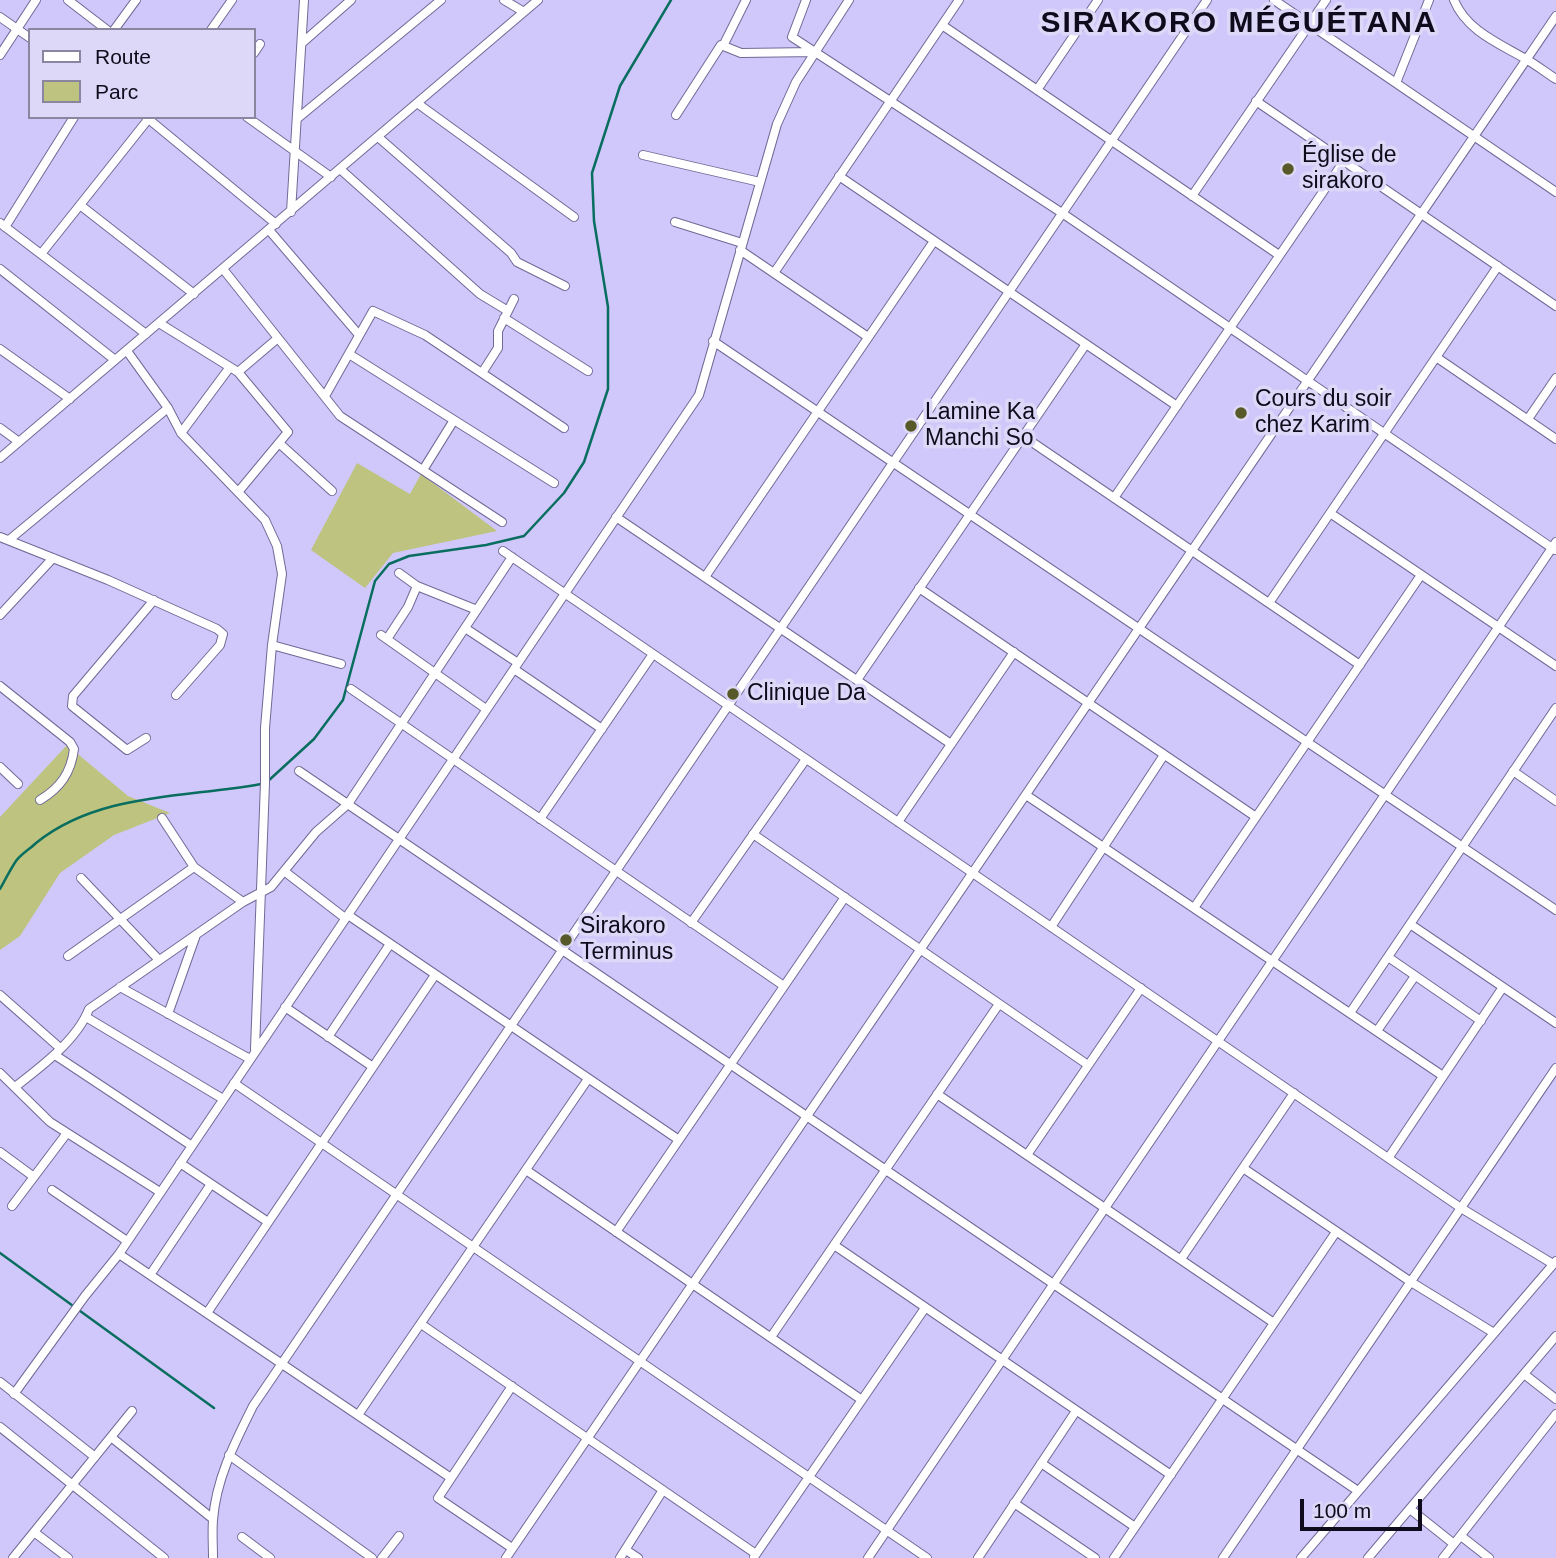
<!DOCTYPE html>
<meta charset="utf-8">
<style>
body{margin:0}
#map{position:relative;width:1556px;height:1558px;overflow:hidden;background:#d0c8fa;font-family:Helvetica,sans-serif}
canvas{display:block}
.legend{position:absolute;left:28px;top:28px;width:228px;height:91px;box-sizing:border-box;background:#ddd8f7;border:2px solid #8b869f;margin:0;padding:9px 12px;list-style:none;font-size:21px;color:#0f0b1c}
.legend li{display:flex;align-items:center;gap:14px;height:35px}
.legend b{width:35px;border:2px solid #8b869f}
.scale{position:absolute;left:1300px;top:1499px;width:122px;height:32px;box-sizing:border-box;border:4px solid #0f0b1c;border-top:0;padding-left:9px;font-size:21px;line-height:24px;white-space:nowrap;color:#0f0b1c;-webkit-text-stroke:5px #ddd8f7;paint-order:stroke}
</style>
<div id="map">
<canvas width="1556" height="1558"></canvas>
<ul class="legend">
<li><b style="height:9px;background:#fff"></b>Route</li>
<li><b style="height:19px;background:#bec47f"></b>Parc</li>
</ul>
<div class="scale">100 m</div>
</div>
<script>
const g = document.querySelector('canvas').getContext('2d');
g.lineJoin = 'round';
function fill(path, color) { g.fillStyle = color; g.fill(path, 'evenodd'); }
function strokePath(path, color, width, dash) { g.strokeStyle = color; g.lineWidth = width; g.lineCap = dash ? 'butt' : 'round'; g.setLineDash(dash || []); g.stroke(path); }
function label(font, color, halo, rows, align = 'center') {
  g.font = font + ' Helvetica,sans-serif'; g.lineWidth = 7; g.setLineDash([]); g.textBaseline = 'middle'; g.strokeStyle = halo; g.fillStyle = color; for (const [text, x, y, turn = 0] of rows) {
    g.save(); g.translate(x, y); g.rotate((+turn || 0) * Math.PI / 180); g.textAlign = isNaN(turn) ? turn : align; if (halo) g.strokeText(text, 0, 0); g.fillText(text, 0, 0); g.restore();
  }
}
fill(new Path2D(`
 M357,463L410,494L421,474L497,531L393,553L365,588L311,550Z
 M67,745L128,796L170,813L114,835L60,873L20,936L0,950V817Z`), '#bec47f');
strokePath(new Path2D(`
 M267,782L314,739L343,700L375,581L389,564L409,556L486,545L524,536L564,493L584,462L608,389V307L594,221L592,173L620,86L671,0
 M0,889C5,880 10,870 16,861C21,854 30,849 36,843C99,792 186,798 261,784
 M0,1253L214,1408`), '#096e5f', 2.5);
const minor = new Path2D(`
 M68,0L107,30
 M504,0L524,12
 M806,0L792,37L1062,213L1555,550
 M1274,0L1556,192
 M1454,0C1466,30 1498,43 1524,58C1535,64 1545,72 1556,79
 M0,17L30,38
 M942,25L1279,255
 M114,30L136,0
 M211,30L232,0
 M302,43L351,0
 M723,46L746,0
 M254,53L260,44
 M0,55L36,0
 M1396,83L1429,0
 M1037,90L1098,0
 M1256,101L1556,306
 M417,103L574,217
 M676,115L721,45L741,53L815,52
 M146,117L276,224
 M247,117L331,177
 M298,118L441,0
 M378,137L511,253L517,262L565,286
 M643,155L760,182
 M340,169L480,294L508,311
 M839,176L1177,406
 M1192,196L1326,0
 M80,205L194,294
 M291,212L304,0
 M675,222L742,243
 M0,223L146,334
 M5,227L74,117
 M269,230L359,335
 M740,250L868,337
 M41,254L150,117
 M0,269L115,360
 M223,269L340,416L502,522
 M774,273L959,0
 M504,318L588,371
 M159,323L238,372L288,432L239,491
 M713,341L1556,910
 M0,349L70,399
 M127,351L168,408L181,433L265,520L277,546L282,574L272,645L265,728V783L255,1049
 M349,354L554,483
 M1436,357L1556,439
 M238,372L278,338
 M482,373L498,348V331L514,299
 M325,396L373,311L425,335L564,428
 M1528,419L1556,378
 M0,428L19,442
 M181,433L230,367
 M1023,436L1360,665
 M279,443L332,491
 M0,458L538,0
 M423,470L454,420
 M1114,498L1344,161
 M1330,513L1556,666
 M616,517L951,744
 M0,537L108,580L217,629L223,634L220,645L176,695
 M9,540L168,408
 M503,551L1461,1208L1553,1264
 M399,573L417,586L477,610
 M705,577L934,241
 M919,588L1256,817
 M1269,603L1498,266
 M0,615L53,558
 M465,628L518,663
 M381,635L486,709
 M387,639L408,607L417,586
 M272,645L341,664
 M514,669L602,729
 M857,680L1086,344
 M0,686L70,742L74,749C71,773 60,788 40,800
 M351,689L784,986
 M146,738L127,750L72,706L73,696L154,600
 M0,767L18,784
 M299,771L1358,1491
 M1513,771L1556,801
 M1026,795L1443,1076
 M162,818L194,867L243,902
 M540,819L653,654
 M898,822L1014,652
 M753,834L1088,1065
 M284,871L345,918
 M81,878L159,960
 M1194,908L1421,575
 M348,915L679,1140
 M691,923L806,759
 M1410,924L1556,1023
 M1051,927L1164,755
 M68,956L194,867
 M1388,957L1481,1021
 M120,987L250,1059
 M0,995L60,1048
 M285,1007L373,1067
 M1350,1013L1556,708
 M168,1014L196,935
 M86,1017L223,1099
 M1377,1031L1415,976
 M328,1037L390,944
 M55,1055L192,1146
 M0,1073L50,1122L160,1192
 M234,1083L927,1558
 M15,1087C41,1067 77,1040 89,1009L243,902L271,887L316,832L348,804L512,557
 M937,1094L1274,1323
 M0,1152L34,1177
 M1027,1155L1141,988
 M1389,1157L1503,987
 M180,1163L268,1222
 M1243,1168L1411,1282L1494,1333
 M526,1170L862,1400
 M52,1190L127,1241
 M12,1206L67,1133
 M616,1232L845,897
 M834,1245L1171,1475
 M119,1254L451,1478
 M1181,1259L1294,1093
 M150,1275L211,1184
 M207,1313L435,975
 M421,1324L756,1554
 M771,1337L999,1004
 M1524,1374L1556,1399
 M0,1382L95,1457
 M512,1386L438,1498L512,1548
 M14,1394L85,1296L119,1254L699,395L777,124L796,82L849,0
 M358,1415L588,1079
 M0,1427L164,1558
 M111,1437L213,1519
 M229,1455L372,1558
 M1041,1463L1135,1527
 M1014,1503L1095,1558
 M1410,1509L1454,1544
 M34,1532L68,1558
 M1461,1536L1489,1558
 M242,1537L270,1558
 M626,1550L638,1558
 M754,1557L925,1308
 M13,1558L132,1411
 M213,1558C213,1545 212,1532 213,1520C216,1479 235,1442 253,1406L1207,0
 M382,1558L399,1536
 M506,1558L1556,16
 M620,1558L663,1490
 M868,1558L1556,542
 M978,1558L1076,1411
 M1114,1558L1336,1232
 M1223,1558L1556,1068
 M1301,1558L1556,1261
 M1368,1558L1556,1336
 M1443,1558L1556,1414`);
strokePath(minor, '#726996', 10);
strokePath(minor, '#fff', 8);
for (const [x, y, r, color] of [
 [1288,169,7,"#575a28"],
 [1241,413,7,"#575a28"],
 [911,426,7,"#575a28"],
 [733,694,7,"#575a28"],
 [566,940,7,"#575a28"]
]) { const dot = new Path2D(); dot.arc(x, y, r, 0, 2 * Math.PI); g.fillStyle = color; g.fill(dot); strokePath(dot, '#ddd8f7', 2.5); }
label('23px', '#0f0b1c', '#ddd8f7', [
 ["Église de",1302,156],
 ["sirakoro",1302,182],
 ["Cours du soir",1255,400],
 ["chez Karim",1255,426],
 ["Lamine Ka",925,413],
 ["Manchi So",925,439],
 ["Clinique Da",747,694],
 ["Sirakoro",580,927],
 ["Terminus",580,953]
], 'left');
g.letterSpacing = '2px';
label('bold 30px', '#0f0b1c', '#ddd8f7', [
 ["SIRAKORO MÉGUÉTANA",1239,24]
]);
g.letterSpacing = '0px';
</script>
